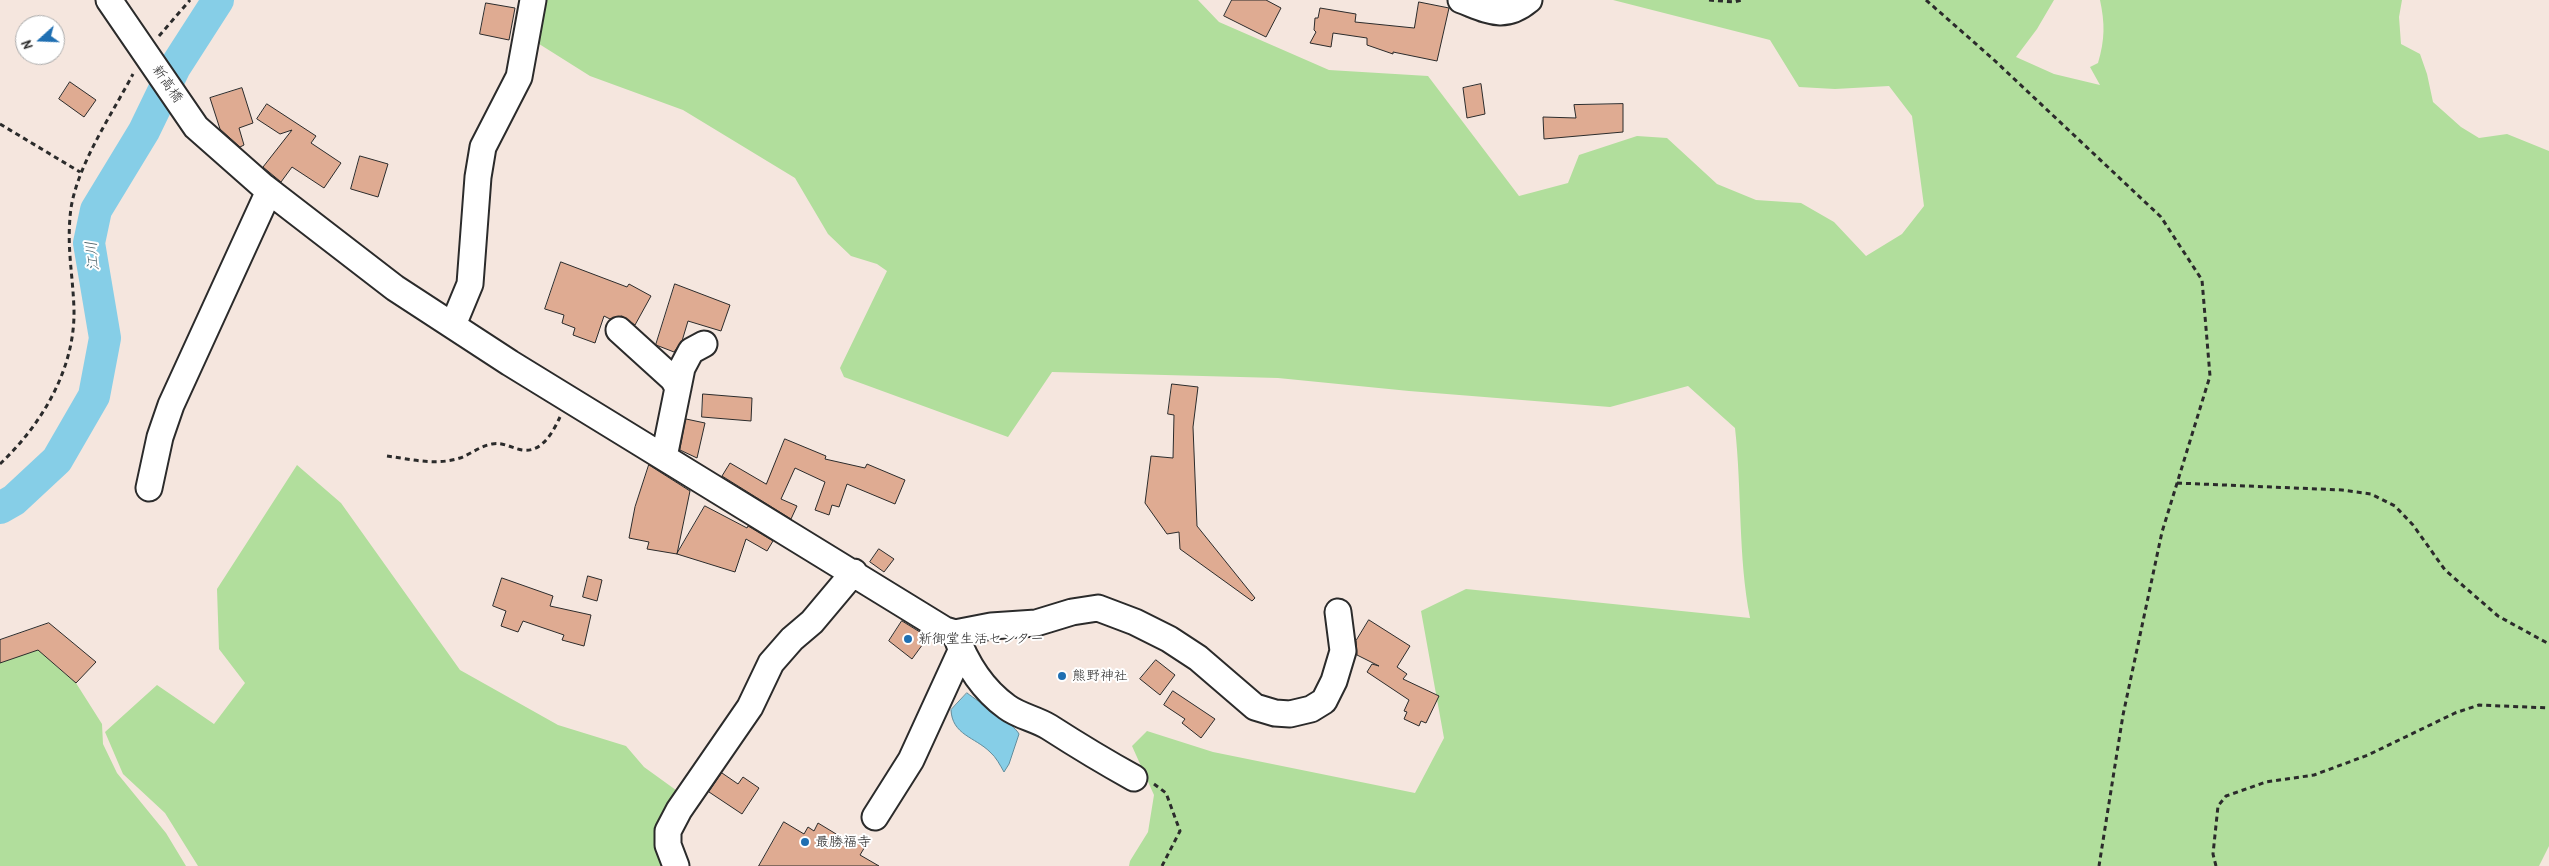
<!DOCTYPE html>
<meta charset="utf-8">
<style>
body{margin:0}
#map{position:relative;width:2549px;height:866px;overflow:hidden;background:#f5e6de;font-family:"Patrick Hand",sans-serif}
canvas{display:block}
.north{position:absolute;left:15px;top:15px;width:50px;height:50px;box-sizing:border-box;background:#fff;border:1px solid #aaa;border-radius:50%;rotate:250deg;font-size:14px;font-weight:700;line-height:20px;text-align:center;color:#2b2b2b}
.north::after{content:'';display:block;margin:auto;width:18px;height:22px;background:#1f6fb2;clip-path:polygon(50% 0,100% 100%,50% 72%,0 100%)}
</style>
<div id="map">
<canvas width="2549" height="866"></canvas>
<div class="north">N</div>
</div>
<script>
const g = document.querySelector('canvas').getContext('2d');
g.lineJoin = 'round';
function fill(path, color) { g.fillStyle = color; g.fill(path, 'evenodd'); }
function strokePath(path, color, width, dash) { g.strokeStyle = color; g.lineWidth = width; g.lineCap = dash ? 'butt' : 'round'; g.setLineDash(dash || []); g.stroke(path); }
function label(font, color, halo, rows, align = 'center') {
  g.font = font + ' "Patrick Hand","Klee One",sans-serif'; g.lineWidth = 4; g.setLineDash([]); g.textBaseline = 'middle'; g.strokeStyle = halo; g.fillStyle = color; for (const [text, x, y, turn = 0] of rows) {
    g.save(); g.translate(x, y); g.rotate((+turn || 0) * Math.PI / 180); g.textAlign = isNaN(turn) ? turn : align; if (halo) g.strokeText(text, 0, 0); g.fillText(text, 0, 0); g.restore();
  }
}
fill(new Path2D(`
 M544,0H1198L1219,22L1329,70L1428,76L1519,196L1568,183L1579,155L1637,136L1667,138L1717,184L1756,200L1801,203L1834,222L1866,256L1902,234L1924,206L1912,116L1889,86L1835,89L1799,87L1770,40L1613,0H2054L2037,29L2016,57L2054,74L2100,85L2090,67L2098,63C2105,39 2105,24 2100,0H2402L2399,17L2401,44L2420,54L2427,74L2433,102L2461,127L2479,138L2507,134L2549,151V846L2539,866H1129L1130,861L1148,832L1154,795L1132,746L1147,731L1213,752L1415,793L1444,738L1421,611L1466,589L1750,618C1738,556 1742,491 1735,428L1688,386L1610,407L1409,391L1278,378L1052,372L1008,437L844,377L840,368L887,271L877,264L851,256L828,234L795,178L683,110L590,76L536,42Z
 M297,465L341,503L460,670L558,725L626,746L644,767L680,793L668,866H198L165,813L123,774L105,732L157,685L214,724L245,683L219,649L217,589Z
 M44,647L54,664L76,683L102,724L103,744L117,773L166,833L186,866H0V663Z`), '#b1de9c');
const water = new Path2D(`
 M967,693C979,702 1014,724 1019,734L1009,764L1004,772C1000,765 996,757 990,752C975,737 952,735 951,710Z`);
fill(water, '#86cee7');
strokePath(water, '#628d9c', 1);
strokePath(new Path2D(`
 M0,508L14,500L57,460L94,396L105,338L89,243L96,210L144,131L175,67L218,0`), '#86cee7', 32);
const building = new Path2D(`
 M1232,0H1266L1281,8L1266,37L1224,16Z
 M1419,2L1449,8L1437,61L1393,52V54L1367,45V38L1333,33L1331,47L1310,43L1316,32L1314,30L1315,18H1318L1320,8L1356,14L1355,22L1414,28Z
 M486,3L515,8L509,40L480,34Z
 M70,82L96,100L84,117L59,99Z
 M1481,84L1485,114L1467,118L1463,88Z
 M242,88L253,123L239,128L244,145L240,147L220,129L210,98Z
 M267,104L316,136L311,143L341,163L324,188L292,167L281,182L263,167L292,130L280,134L257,119Z
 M1623,104V132L1544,139L1543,117L1576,118L1574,105Z
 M360,156L388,164L378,197L351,189Z
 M561,262L627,287L629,284L651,296L635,325L622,316L610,319L604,316L595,343L573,335L575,328L562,323L564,315L545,309Z
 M675,284L730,305L721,331L688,321L682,341L674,352L656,345Z
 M1172,384L1198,387L1193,427L1197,526L1255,598L1252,601L1180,549L1179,532L1167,534L1145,503L1151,456L1173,458L1174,415L1168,414Z
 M703,394L752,398L751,421L702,417Z
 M686,419L705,423L697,458L680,450Z
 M785,439L826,456L825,459L865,468L867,464L905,480L895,504L847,484L839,507L832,505L829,515L815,510L825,482L795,468L781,499L797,506L791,519L722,476L730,463L766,484Z
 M649,465L690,491L677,554L647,549L649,542L629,538L635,507Z
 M705,506L747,528L748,526L773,541L767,551L746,539L735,572L677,554Z
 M879,549L894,559L884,572L870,562Z
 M588,576L602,580L597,601L583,597Z
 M502,578L553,596L550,606L591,615L584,646L562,640L564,635L523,621L518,632L501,626L506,611L493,606Z
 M1369,620L1410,646L1397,667L1407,674L1403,679L1439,696L1426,723L1421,721L1419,726L1404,719L1407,712L1404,711L1409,700L1367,672L1372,664L1379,666L1357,655L1356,641Z
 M902,621L928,637L912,659L889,641Z
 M49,623L96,662L76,683L38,650L0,663V640Z
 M1156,660L1175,675L1160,695L1140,679Z
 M1173,691L1215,719L1201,738L1182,723L1185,719L1164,705Z
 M722,773L738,784L743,777L759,788L742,814L709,792Z
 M784,822L804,834L808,827L814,831L818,823L846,840L849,835L866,845L860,855L879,866H759Z`);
fill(building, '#dfab92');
strokePath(building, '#2b2b2b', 1);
const minor = new Path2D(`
 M109,0L196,127L264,187L395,288L510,363L945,630L955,633L991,626L1036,623L1072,612L1098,608L1135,622L1169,639L1198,658L1255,707L1275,713L1290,714L1311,709L1324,701L1334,681L1343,651L1338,612
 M1461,0C1488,10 1504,21 1529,0
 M453,325L470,284L478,177L483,147L519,77L533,0
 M619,330L673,379L678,388
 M664,457L682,368L691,351L704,344
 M149,488L160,437L171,405L269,191
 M955,633C965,661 982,689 1007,707C1019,716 1036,719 1049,727C1077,745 1105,762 1134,778
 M875,817L911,760L961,651
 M676,866L668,845V831L679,810L750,707L771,663L792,639L812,622L854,572`);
strokePath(minor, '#2b2b2b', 29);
strokePath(new Path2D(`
 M1709,0L1734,2L1742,0
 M1926,0L1993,59L2161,217L2202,280L2210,376L2162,532L2123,715L2099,866
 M159,36L190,0
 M0,124L80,172
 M387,456C410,459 436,466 460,458C471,454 480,446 492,444C504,442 511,448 522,450C542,453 553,432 560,417
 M0,464C42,424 75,369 74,310C73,274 66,246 71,208C78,164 112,114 133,74
 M2177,483L2342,490L2371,494L2395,506L2413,525L2445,570L2498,616L2549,644
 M1154,784L1166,793L1180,831L1162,866
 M2216,866L2213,854L2218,806L2226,796L2266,782L2314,775L2368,755L2455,713L2479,705L2549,708`), '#2b2b2b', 3, [5, 4]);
strokePath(minor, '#fff', 25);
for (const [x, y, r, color] of [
 [908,639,5,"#1f6fb2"],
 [1062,676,5,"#1f6fb2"],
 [805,842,5,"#1f6fb2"]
]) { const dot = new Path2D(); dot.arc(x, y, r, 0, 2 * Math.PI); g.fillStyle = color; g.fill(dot); strokePath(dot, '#fff', 2); }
label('14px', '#2b2b2b', '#fff', [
 ["新高橋",167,84,55]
]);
label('14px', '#2b2b2b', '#fff', [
 ["新御堂生活センター",918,639],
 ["熊野神社",1072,676],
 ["最勝福寺",815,842]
], 'left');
label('italic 15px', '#465c63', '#fff', [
 ["江川",93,256,-95]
]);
</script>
